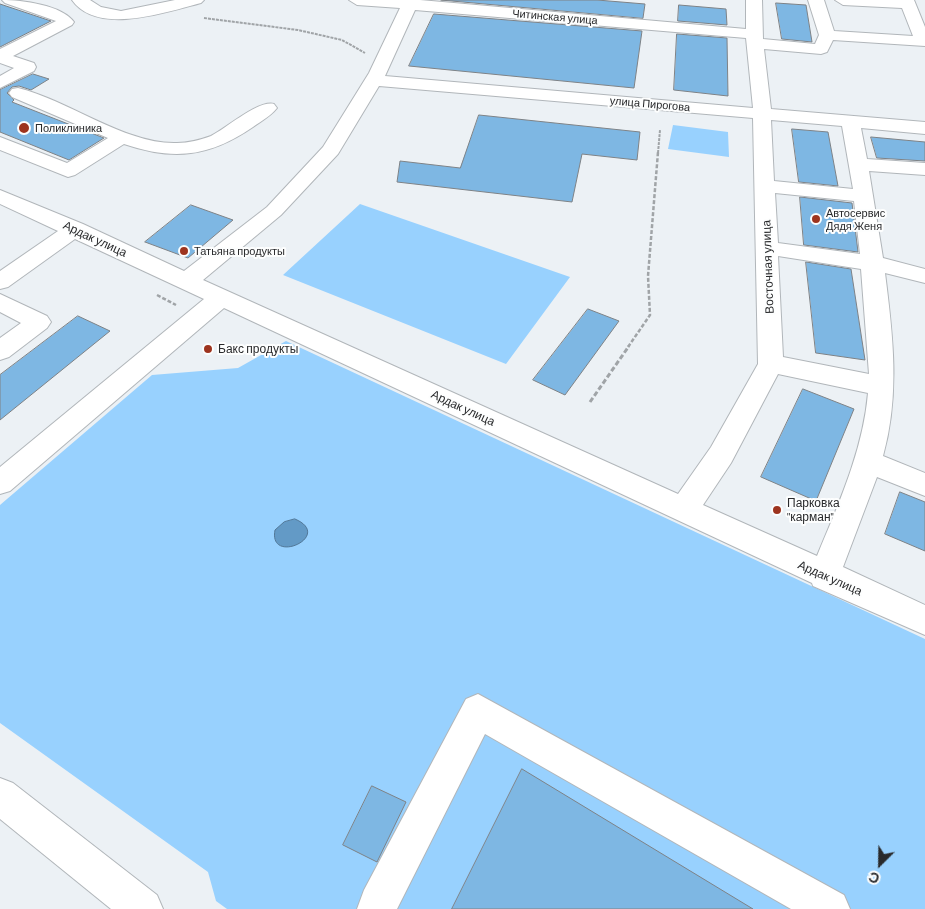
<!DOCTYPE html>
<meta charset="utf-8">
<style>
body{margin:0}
#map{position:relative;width:925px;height:909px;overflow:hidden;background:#ecf1f5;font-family:Barlow,sans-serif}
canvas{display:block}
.north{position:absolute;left:855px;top:839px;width:50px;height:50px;-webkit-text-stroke:4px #fdfefe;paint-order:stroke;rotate:203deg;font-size:14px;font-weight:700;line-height:20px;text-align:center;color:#292a2c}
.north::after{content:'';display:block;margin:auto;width:18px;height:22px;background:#292a2c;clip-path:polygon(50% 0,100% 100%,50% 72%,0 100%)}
</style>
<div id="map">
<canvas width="925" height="909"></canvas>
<div class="north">С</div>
</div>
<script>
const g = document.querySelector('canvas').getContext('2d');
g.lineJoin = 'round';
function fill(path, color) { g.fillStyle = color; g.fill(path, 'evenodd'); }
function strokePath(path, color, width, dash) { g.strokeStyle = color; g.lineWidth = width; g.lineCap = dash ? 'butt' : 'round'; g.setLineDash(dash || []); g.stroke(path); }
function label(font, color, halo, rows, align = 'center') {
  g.font = font + ' Barlow,sans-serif'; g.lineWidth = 4; g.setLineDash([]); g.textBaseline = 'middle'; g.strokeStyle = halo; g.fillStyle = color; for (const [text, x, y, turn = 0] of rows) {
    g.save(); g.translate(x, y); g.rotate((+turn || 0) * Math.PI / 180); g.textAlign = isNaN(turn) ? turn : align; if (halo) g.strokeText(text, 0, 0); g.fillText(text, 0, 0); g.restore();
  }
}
fill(new Path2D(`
 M673,125L728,132L729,157L668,149Z
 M360,204L570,277L506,364L283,275Z
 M286,341L925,639V909H227L216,901L208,872L0,723V505L152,375L238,368Z`), '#98d1fe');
const water = new Path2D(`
 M295,519C335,536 268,566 275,530L284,522Z`);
fill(water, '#639ac6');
strokePath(water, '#527898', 1);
const building = new Path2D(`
 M441,0H597L645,4L643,18Z
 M776,3L806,5L812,42L782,39Z
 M0,4L51,21L0,47Z
 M679,5L726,9L727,25L678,21Z
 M434,14L642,31L634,88L409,66Z
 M677,34L727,38L728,96L674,90Z
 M33,74L49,79L31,90L19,86L12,87L7,93L14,100L12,102L104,138L69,160L0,132V90Z
 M479,115L640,132L637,160L582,154L572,202L397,182L400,161L460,168Z
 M792,129L828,132L838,186L799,182Z
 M871,137L925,142V161L877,158Z
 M800,197L852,203L858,252L804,245Z
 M191,205L233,220L188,258L145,242Z
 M806,262L851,269L865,360L816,353Z
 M588,309L619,321L565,395L533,380Z
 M78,316L110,331L0,420V375Z
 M803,389L854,409L816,501L761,477Z
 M900,492L925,502V551L885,534Z
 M522,769L753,909H452Z
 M372,786L406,802L377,862L343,845Z`);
fill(building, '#7eb7e3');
strokePath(building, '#7e8286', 1);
const minor = new Path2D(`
 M2,0C22,0 62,5 74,22L72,25L13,56L34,63L36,67L34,71L0,88V76L14,68L0,63V49L56,21L5,3Z
 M72,0H90L101,7L121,11L175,0H204L201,3C167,12 97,36 72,0Z
 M349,0H420L746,29V0H762L763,39L815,44L819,35L808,0H824L834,31L913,36L902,8L843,5L835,0H914L925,27V46L833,40L827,52L821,54L764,49L771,109L925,122V134L861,128L867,159L925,163V175L869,171L883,258L925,269V283L885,273C893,336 900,395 883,456L925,473V496L877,477L843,567L925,605V635L813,586L812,583L224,308L10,491L0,494V467L204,299L75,239L8,287L0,289V271L58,231L0,204V190L83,224L184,271L267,207L323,147L369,73L400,8L357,5ZM415,10L746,38L753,108L385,76ZM379,86L753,118L758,364L711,447L678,494L203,280L281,215L338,154ZM771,120L842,126L853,189L774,181ZM775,193L854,201L860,254L778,243ZM778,256L861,269L869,374L783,357ZM778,374L868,393C863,450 839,503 817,556L703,505L731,463Z
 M18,88C68,100 126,145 177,143C189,143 200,140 211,136C227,128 258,100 274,104L277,108C271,116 261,121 253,127C209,157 174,161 124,144L75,175L68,177L0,150V137L67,163L108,138L12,97L9,93L12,89Z
 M0,294L47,316L51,322L47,328L9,357L0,360V338L21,323L0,312Z
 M478,694L844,895L850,909H791L485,734L397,909H357L364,890L466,699Z
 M0,778L13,783L157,895L163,909H111L0,819Z`);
strokePath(minor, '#b1b6ba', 2);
strokePath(new Path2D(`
 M204,18L298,30L342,40L365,53
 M658,153L660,130`), '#a0a4a7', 2, [3, 1]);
strokePath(new Path2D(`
 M157,295L176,305
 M628,347L650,315L648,276L658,152`), '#a0a4a7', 2.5, [4, 2]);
strokePath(new Path2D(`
 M590,402L629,346`), '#a0a4a7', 3, [5, 2.5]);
fill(minor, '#fff');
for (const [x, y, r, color] of [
 [24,128,6,"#9d341f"],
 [816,219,5,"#9d341f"],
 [184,251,5,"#9d341f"],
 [208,349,5,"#9d341f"],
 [777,510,5,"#9d341f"]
]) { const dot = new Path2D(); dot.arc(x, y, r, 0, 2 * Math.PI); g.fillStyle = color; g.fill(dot); strokePath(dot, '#fdfefe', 2); }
label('11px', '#292a2c', '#fdfefe', [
 ["Читинская улица",555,17,5],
 ["улица Пирогова",650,104,5]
]);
label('11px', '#292a2c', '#fdfefe', [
 ["Поликлиника",35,128],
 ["Автосервис",826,213],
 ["Дядя Женя",826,226],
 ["Татьяна продукты",194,251]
], 'left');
label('12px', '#292a2c', '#fdfefe', [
 ["Ардак улица",95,239,25],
 ["Восточная улица",768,267,-92],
 ["Ардак улица",463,408,25],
 ["Ардак улица",830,578,24]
]);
label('12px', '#292a2c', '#fdfefe', [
 ["Бакс продукты",218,349],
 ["Парковка",787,503],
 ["\"карман\"",787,517]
], 'left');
</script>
